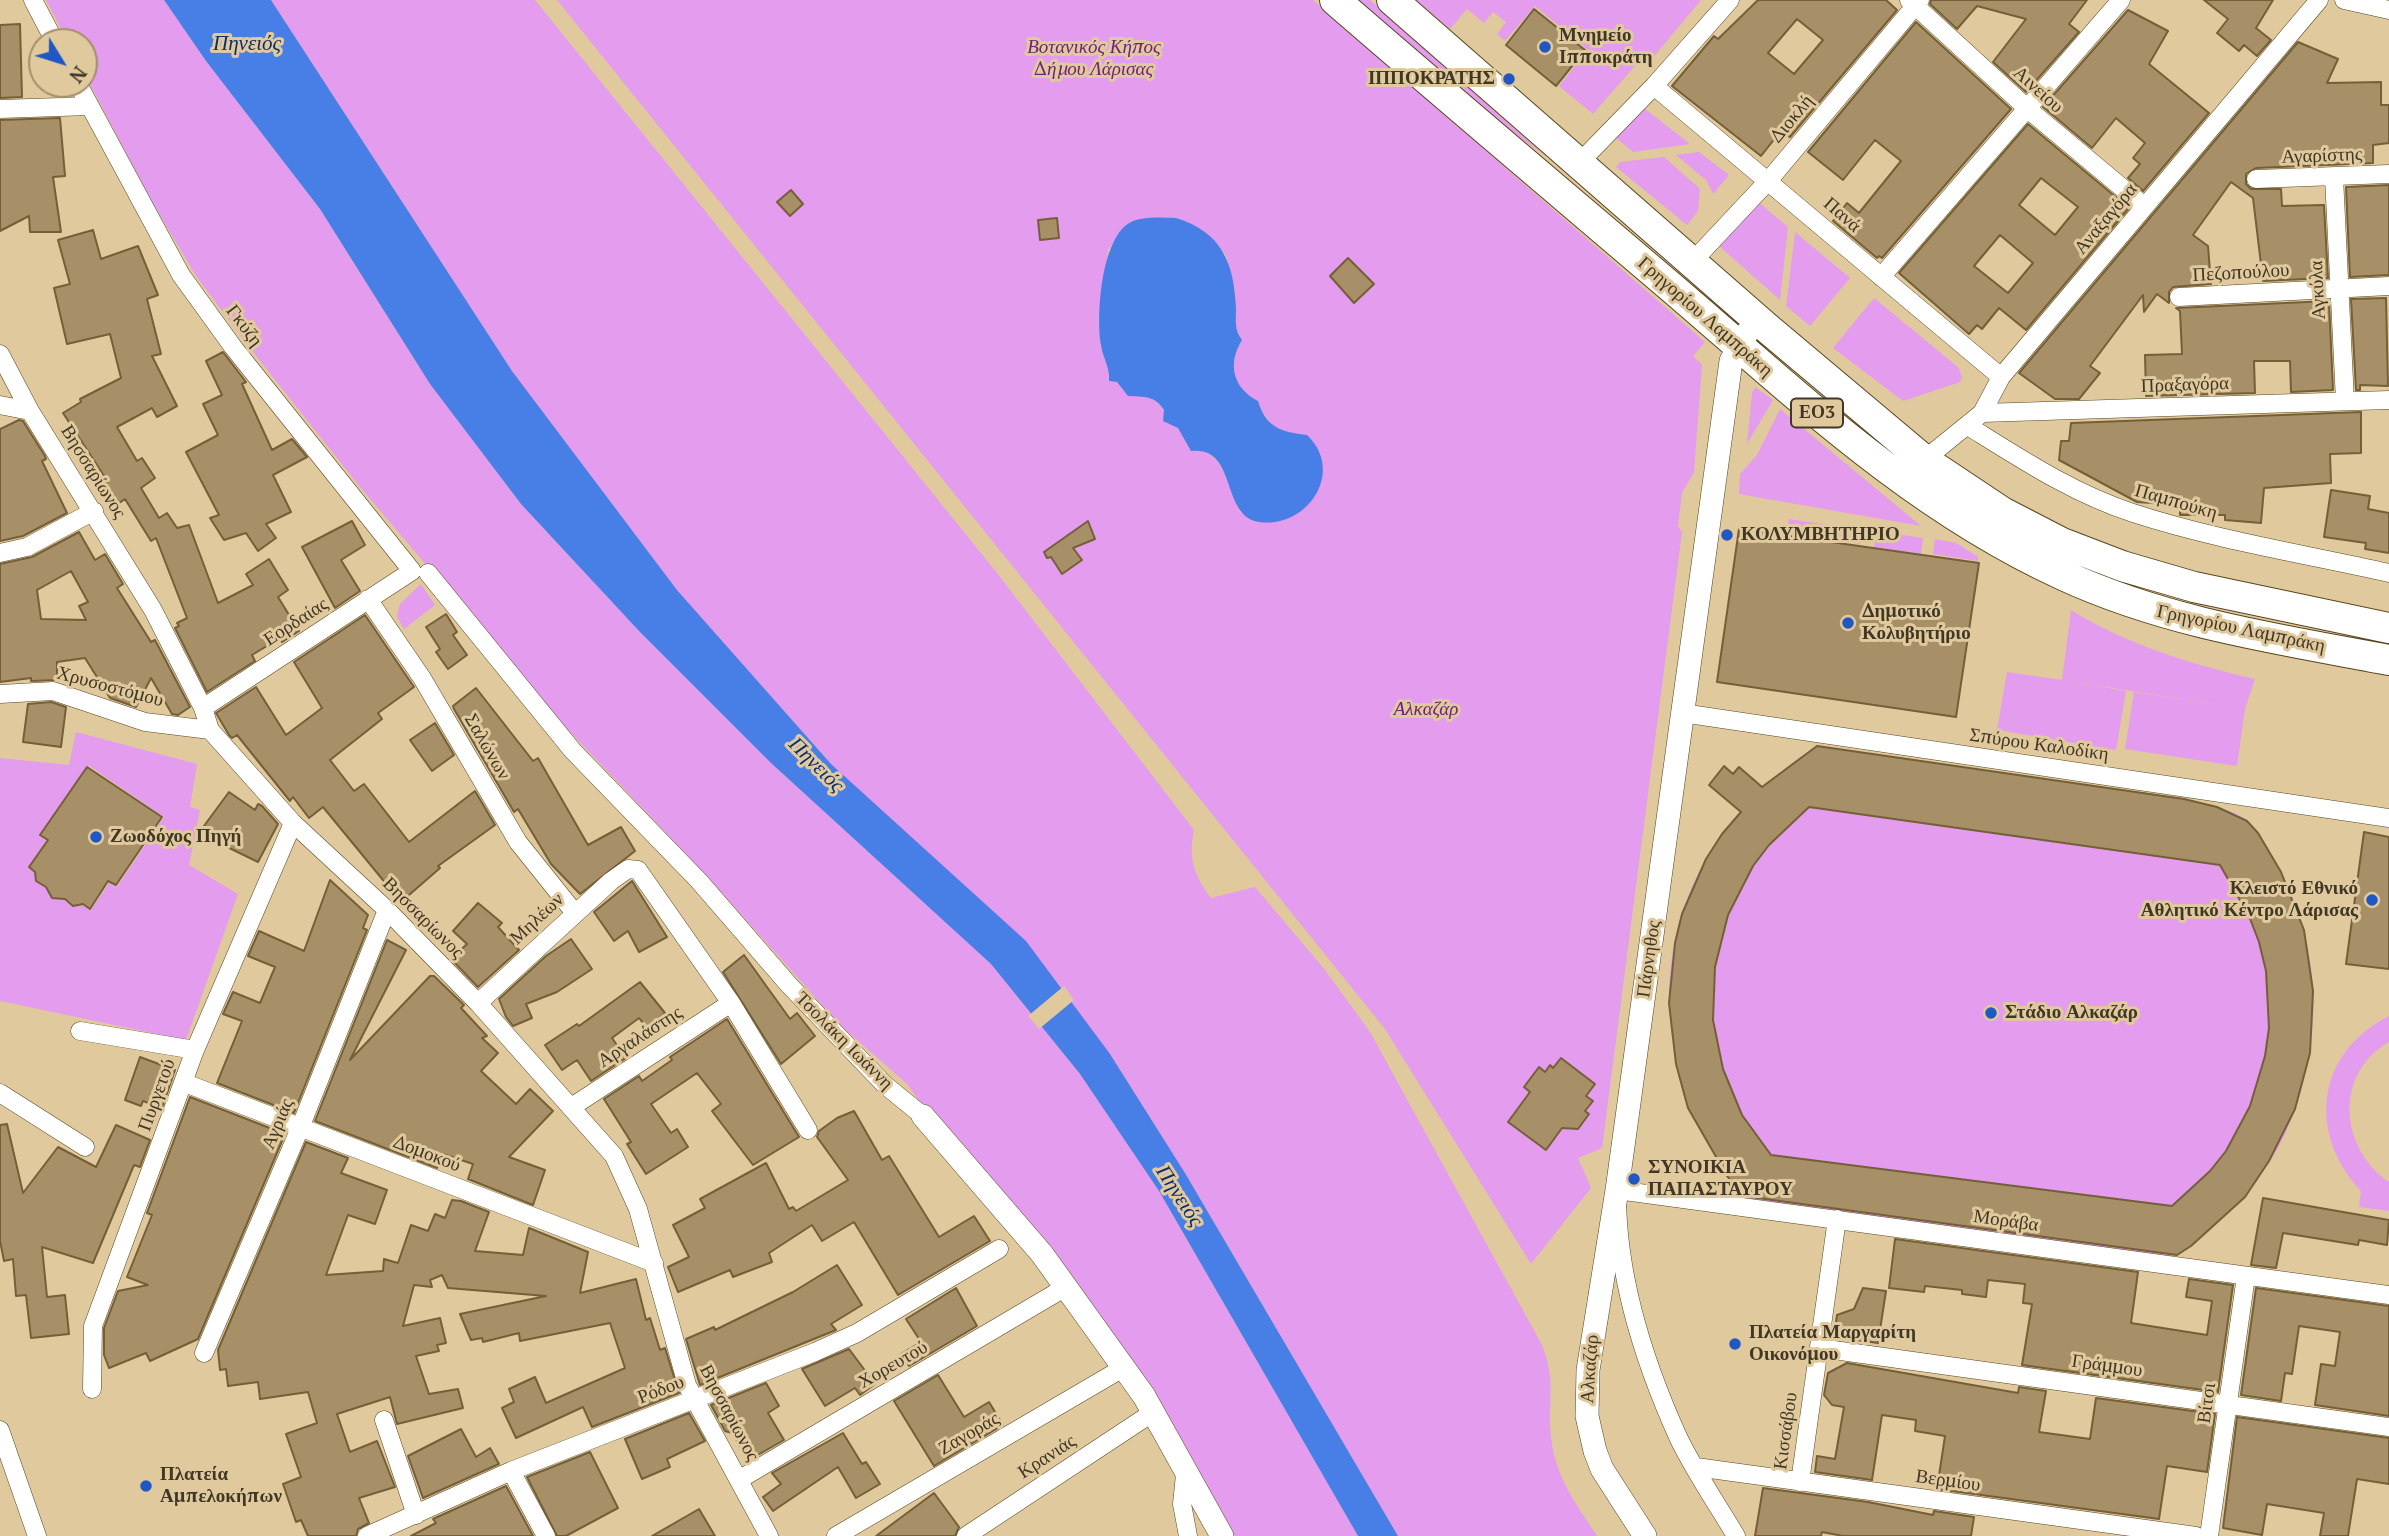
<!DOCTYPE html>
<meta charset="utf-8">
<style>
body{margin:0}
#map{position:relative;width:2389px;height:1536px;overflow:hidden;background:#e1c99e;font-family:"PT Serif",serif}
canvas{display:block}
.north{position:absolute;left:28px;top:28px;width:70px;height:70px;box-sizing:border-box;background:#e1c99e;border:2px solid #a18f6e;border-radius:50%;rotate:128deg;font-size:19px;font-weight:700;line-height:28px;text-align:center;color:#403725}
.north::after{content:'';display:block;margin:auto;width:24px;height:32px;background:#2057c3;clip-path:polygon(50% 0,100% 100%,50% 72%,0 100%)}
</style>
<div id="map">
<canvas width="2389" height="1536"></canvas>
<div class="north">N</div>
</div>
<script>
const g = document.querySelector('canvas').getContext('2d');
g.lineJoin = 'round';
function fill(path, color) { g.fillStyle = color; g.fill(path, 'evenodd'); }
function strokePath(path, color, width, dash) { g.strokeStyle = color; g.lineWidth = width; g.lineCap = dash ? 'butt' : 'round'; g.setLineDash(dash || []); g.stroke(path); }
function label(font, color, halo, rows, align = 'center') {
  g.font = font + ' "PT Serif",serif'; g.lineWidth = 6; g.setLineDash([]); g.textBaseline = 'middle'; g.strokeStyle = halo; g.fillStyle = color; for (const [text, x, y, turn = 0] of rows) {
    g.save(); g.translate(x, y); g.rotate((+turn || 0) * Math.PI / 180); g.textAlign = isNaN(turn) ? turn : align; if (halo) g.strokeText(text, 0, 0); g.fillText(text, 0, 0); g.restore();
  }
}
fill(new Path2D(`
 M46,0H164L206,61L320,209L430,384L521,504L639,631L771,763L991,964L1080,1074L1159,1191L1358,1536H1231L907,1084L839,1024L706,875L552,713L360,487L249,347L196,276L151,200L84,73V42H68Z
 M271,0H535L997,573L1194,830C1188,859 1194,875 1211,898L1255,887L1325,970L1370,1032L1542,1345C1557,1385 1547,1400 1551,1437C1555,1476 1576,1504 1597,1536H1398L1185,1173L1110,1054L831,764L677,590L512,371Z
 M557,0H1313L1705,342L1693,356L1702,365L1694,472L1682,493L1678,526L1682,532L1602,1148L1578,1158L1591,1188L1531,1264L1385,1029ZM1176,218L1206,233L1226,255L1235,291L1236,349L1233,370L1236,380L1247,395L1258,401L1261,411L1275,428L1311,439L1322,471L1241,513C1228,491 1226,448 1191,450L1178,428L1164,421V411C1152,388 1131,404 1117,382L1109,381L1108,362L1100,343L1108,250L1130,222L1144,218Z
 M1355,0H1370L1544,155L1477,106Z
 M1416,0H1701L1651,60H1640L1593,114L1559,86L1588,50L1535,6L1505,41L1497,34L1506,22L1493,12L1484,23L1467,9L1450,29Z
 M1639,104L1690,144L1633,152L1613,135Z
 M1699,152L1729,175L1713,194L1706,180L1676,155Z
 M1664,157L1700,189L1698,211L1687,225L1616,167L1620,162Z
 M1757,201L1788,227L1780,300L1719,246Z
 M1795,232L1850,278L1810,326L1786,306Z
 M1874,298L1959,368L1962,378L1960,382L1903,401L1833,348Z
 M1755,387L1773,400L1747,444L1752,393Z
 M1780,409L1921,526L1739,494L1740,474L1757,455Z
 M1789,519L1862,530L1860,544L1787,533Z
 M1876,531L1923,538L1921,554L1874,547Z
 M1935,539L1956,543L1978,557V561L1933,554Z
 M421,584L435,605L404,629L397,616L400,604Z
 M2071,610C2128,645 2190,664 2255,679L2245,709L2237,766L2125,749L2134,692L2234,707L2068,681L2126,691L2116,750L1997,730L2007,672L2062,680Z
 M76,732L197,764L190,807L200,810L189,865L238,894L186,1040L0,1001V758L69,765ZM88,765L164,817L117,887L109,883L91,910L82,905L71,906L66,899H52L46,886L36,881L35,873L28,868L47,839L40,834Z
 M1817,746L2183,799C2203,804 2234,808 2248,822C2259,833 2268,849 2275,862C2324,944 2325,1048 2285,1134C2259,1189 2216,1229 2166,1261L1750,1203C1622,1052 1647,853 1817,746Z
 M2389,1016V1042C2333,1074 2340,1149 2389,1182V1211L2359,1207L2361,1191C2307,1133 2316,1053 2389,1016Z`), '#e39cee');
fill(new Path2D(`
 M164,0H271L512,371L677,590L831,764L1026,941L1110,1054L1185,1173L1398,1536H1358L1159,1191L1080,1074L991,964L771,763L639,631L521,504L430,384L320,209L206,61Z
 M1176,218C1222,232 1234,263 1236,308C1236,320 1234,330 1242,340C1227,364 1233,388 1258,401C1266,428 1282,432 1307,435C1346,472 1307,529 1259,522C1220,516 1238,446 1191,451L1178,428L1163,421L1164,410C1155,395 1143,397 1128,396L1117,382L1109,381C1110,366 1103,359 1101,345C1096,315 1101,234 1133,221C1146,216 1163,218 1176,218Z`), '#487fe7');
fill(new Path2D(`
 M1064,986L1074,1000L1039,1029L1028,1016Z`), '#e1c99e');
const building = new Path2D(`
 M1758,0H1886L1897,10L1790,137L1780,132L1761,156L1672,86L1714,36L1718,39ZM1797,19L1823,40L1794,74L1768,53Z
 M1931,0H2087L2069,24L2079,32L2026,92L1993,62L2026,19L1977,6L1957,29L1930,4Z
 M2204,0H2273L2256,28L2271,40L2257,56L2244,45L2239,51L2217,33L2228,19Z
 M1534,9L1585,50L1556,86L1506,45Z
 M2128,10L2168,31L2149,64L2209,113L2143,191L2128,178L2140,164L2133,158L2145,143L2116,118L2092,148L2043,107Z
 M1916,22L2011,109L1882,258L1879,256L1877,258L1833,221L1847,203L1859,213L1901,161L1875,140L1843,180L1808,152Z
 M20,24L22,97L0,98V25Z
 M2298,42L2338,59L2327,83L2381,82V105H2389V143L2373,145V163L2256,168L2246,174V184L2251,189H2281L2282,206L2324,205L2328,278L2263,281L2253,198L2231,182L2193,235L2208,246L2211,284L2173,287L2169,292V303L2157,294L2144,312L2143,295L2090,366L2100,373L2079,399H2055L2019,373Z
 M60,118L65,176L53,177L61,232H30L29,216L0,231V120Z
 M2028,124L2129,208L2026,330L1999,308L1982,329L1977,325L1969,334L1899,273ZM2041,178L2078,207L2055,235L2019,205ZM2000,235L2033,263L2008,293L1974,266Z
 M2389,185V275L2350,277L2346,187Z
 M791,190L803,204L790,216L777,202Z
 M1057,218L1059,238L1040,240L1038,220Z
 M93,230L101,259L138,246L158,295L147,299L161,354L152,356L177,406L157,417L152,408L117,427L137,461L142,458L155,478L141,488L159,518L167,513L177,528L189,525L218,603L253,585L246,574L269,559L288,590L278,597L299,631L282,642L280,638L252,655L255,661L207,692L175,628L179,626L177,623L187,618L156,538L151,541L125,499L115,506L102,486L108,482L63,413L81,402L80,399L121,378L110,334L67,344L54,288L70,284L58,240Z
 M1348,258L1374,284L1354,303L1330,276Z
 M2386,298L2388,386L2360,385V390H2356L2351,299Z
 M2329,301L2333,390L2291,392L2290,361H2254L2255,393L2146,396L2145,355L2182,354L2180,311L2176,308Z
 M223,352L246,382L242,384L272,450L292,439L307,457L273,475L291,512L266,524L276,538L258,551L246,533L224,540L210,518L219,515L186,452L218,435L203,404L222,395L206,361Z
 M2361,412V453L2330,454L2331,483L2264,488L2261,523L2225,520V515H2180V505L2137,502L2059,460L2061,441H2069L2071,423Z
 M19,420L23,421L45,456L46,459L42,461L67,513L23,536L0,541V429Z
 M2331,490L2370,496L2368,509L2389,513V553L2365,549L2366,543L2324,537Z
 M352,521L365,545L341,560L360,591L335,608L302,547Z
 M1088,521L1095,539L1073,548L1082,560L1062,574L1051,557L1047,558L1044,552Z
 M1739,529L1979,563L1956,717L1717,682Z
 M79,532L95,560L105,554L123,584L117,588L151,642L155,640L190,707L178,715L172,714L151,678L136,707L110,698L85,658L57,662V680L31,681V678L0,682V564L32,557ZM71,571L88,602L79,606L86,620L41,619L37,590Z
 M446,614L457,632L453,635L467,655L448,669L436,652L440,649L426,627Z
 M365,615L414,687L378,713L382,719L330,760L354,791L364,784L409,842L475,791L495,825L438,866L440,868L401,902L323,807L309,818L293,797L290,801L237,735L232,738L229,735L216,713L256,687L286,735L322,708L294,662Z
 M476,688L533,761L538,758L588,845L621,827L635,851L580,894L551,864L518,809L514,812L454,709L453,706Z
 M51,702L66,707L61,747L23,742L28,704Z
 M435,723L454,755L432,771L410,740Z
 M1817,746L2184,799L2217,807L2247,821L2258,833L2281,872L2304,930L2313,991L2310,1053L2295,1109L2269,1161L2245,1197L2191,1246L2177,1255L1743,1196L1727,1176L1688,1108L1676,1064L1669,1003L1675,943L1682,914L1706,859L1722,834L1741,812L1709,785L1724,766L1733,774L1739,767L1762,787ZM1809,807L2220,865L2249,916L2259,942L2266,971L2269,1028L2265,1056L2250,1106L2226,1151L2210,1171L2172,1206L1771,1155L1742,1115L1723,1069L1713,1020L1715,967L1728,915L1753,866L1769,845Z
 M87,767L162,817L116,885L108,881L90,909L83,904L73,906L65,899L52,898L46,887L36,881L35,872L29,867L48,840L40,835Z
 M229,792L255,810L258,804L262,806L278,824L258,862L221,844L201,830Z
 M2364,832L2389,837V969L2346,964Z
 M330,880L368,915L363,928L367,930L294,1113L217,1083L242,1021L223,1014L233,992L260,1003L275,967L248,956L259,931L304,951Z
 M632,881L667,937L639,952L628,931L614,941L594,912Z
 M478,903L502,923L498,927L519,950L478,987L451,959L467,944L453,931Z
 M571,939L592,969L557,992L526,1004L532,1018L513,1026L506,1017L499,999L546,956Z
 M387,940L406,950L350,1060L430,976H434L464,1005L461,1008L487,1036L482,1038L498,1053L481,1071L516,1104L530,1089L553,1111L509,1157L545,1170L533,1205L468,1179L473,1164L443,1154L437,1168L315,1121Z
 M744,955L790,1019L797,1013L815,1036L781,1064L723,972Z
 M640,982L665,1013L647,1028L639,1018L612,1038L626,1058L591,1081L577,1060L562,1070L545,1045L577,1024L579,1026Z
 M727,1019L799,1137L753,1165L712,1111L721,1104L697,1073L651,1104L671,1133L677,1129L688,1147L646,1174L627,1144L631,1142L604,1099L639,1076L642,1081L672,1060L670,1057Z
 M140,1057L175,1070L162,1108L143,1101L141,1106L125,1100Z
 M1561,1058L1595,1084L1586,1096L1593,1101L1585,1111L1589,1114L1578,1129L1562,1128L1546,1150L1508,1122L1530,1092L1524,1087L1539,1067L1545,1072L1550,1065L1553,1068Z
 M190,1097L285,1134L198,1339L150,1361L146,1353L109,1368L104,1355V1328L118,1291L148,1285L127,1277L152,1215L147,1213Z
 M854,1111L882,1160L889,1156L939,1237L974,1216L990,1241L898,1295L854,1222L822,1241L812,1225L769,1253L772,1262L733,1277L730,1270L678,1292L668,1267L689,1257L673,1225L705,1208L700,1199L766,1163L789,1209L793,1207L796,1211L848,1180L817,1137L819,1131L837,1118Z
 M7,1124L23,1193L58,1147L96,1167L116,1125L150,1140L140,1167L134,1165L93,1263L42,1247L47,1297L65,1295L69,1334L31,1338L26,1295L16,1296L13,1259L4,1261L0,1241V1125Z
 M306,1142L348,1158L341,1173L387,1190L375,1224L348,1215L326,1275L383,1271L384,1259L398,1263L411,1225L428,1231L435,1214L445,1218L452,1200L461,1201L489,1212L475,1251L523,1255L529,1228L588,1252L580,1293L636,1279L646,1320L650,1318L660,1350L665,1348L679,1393L592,1427L583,1407L516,1438L502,1408L514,1402L509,1389L535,1377L546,1403L625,1368L610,1323L520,1341L519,1333L483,1342L482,1338L471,1340L460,1314L546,1296L448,1288L442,1275L430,1280L432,1287L414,1285L403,1326L440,1318L446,1343L437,1345L439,1351L416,1356L429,1394L458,1389L463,1408L397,1424L390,1397L337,1414L350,1452L377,1441L395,1487L359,1498L369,1523L358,1529L356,1536H308L301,1520L296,1522L283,1484L301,1477L286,1434L317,1423L308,1392L260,1399L258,1382L228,1386L226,1369L220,1370L218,1350Z
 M2263,1198L2389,1220L2387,1245L2359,1240L2358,1245L2283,1233L2276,1268L2251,1265Z
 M1895,1239L2138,1272L2131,1323L2207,1335L2212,1301L2186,1297L2189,1279L2233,1285L2218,1392L2022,1365L2032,1304L2023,1303L2025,1284L1988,1280L1986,1297L1962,1294V1290L1925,1286L1924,1292L1889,1288Z
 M837,1265L862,1305L831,1324L836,1330L700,1385L686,1339L714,1327L715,1330L793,1292Z
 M956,1288L977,1326L909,1366L901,1354L921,1342L906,1319Z
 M1863,1288L1886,1291L1878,1343L1834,1337L1837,1315L1854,1309Z
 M2256,1288L2389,1306V1416L2315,1405L2321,1364L2335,1366L2340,1332L2299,1326L2292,1374L2285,1373L2281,1401L2241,1395Z
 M849,1349L875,1384L860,1395L855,1388L825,1406L802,1369Z
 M1847,1363L2018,1393L2019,1387L2046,1391L2039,1432L2090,1439L2096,1398L2215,1414L2207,1472L2167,1466L2159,1519L1937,1489L1945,1436L1915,1431L1916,1420L1882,1415L1872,1480L1815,1472L1817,1456L1835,1459L1844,1407L1832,1405L1824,1395L1828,1373Z
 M938,1375L964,1417L989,1402L1003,1425L934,1466L894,1401Z
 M766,1383L779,1406L768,1413L784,1440L749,1460L732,1433L725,1431L711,1405Z
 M689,1413L705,1441L667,1459L670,1467L642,1479L625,1439Z
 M2237,1417L2389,1438V1484L2357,1479L2348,1536H2320L2324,1513L2267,1504L2262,1535L2223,1528Z
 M461,1429L476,1457L490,1448L499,1464L423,1498L408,1456Z
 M843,1433L862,1464L866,1462L880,1484L856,1498L838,1467L773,1511L763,1497L781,1484L772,1473Z
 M590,1452L618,1508L566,1536H557L527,1477Z
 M506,1486L533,1536H411L436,1523L433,1519Z
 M1763,1488L1868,1502L1933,1515L1934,1511L1974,1517L1971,1536H1843L1822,1532L1821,1536H1755Z
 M934,1493L959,1527L955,1536H876Z
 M699,1509L715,1536H652Z`);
fill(building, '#a79067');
strokePath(building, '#755f37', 2);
const minor = new Path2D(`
 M33,0L55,42
 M1909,0L2029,110L2144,206
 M2344,0L2389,10
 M78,84L181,275L233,347L412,571L203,708
 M1654,86L2001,377
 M0,109L90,106
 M1580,162L1654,86L1730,0
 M2334,177L2345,401
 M2256,179L2389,174
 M1693,261L1769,180L1920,0
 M1881,277L2121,0
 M2179,297L2389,286
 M0,354L30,411L153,610L203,708L210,730L293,823L387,910L478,1003L614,1156L638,1209L687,1385L769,1536
 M0,405L30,411
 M1982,413L2389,400
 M1968,426C2021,459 2074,494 2133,513C2216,540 2304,554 2389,573
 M1924,460L1982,413L2001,377L2319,0
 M0,553L27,547L94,511
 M428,573L573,751L699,881L789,985L885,1085L923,1116
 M368,599L422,678L518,842L574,912
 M0,694L53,691L145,722L210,730
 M1682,713L2389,818
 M478,1003L611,881L628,869L638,870L731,1003L808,1130
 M80,1031L195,1050
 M185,1083L654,1263
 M0,1093L85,1147
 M573,1106L731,1003
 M1819,1348L2389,1427
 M204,1353L300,1128L387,910
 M92,1389L93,1326L195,1050L293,823
 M384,1420L416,1515
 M0,1430L37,1536
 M1696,1467L2196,1536
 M511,1471L546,1536
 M1185,1475L1182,1504L1188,1536
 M740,1479L1066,1287
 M1800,1482L1837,1219
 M367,1536L511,1471L815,1352L857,1333L999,1249
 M836,1536L1123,1368
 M966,1536L1152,1413
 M1736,1536C1717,1504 1695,1472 1679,1439C1644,1362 1616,1275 1617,1190L2389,1295
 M2209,1536L2246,1276`);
const tertiary = new Path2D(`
 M923,1116L1042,1254L1144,1396L1222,1536
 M1645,1536L1602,1469L1595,1451L1587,1416L1588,1370L1617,1190L1731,361L1747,333`);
const primary = new Path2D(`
 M1335,0C1449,99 1564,196 1679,294C1800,398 1916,508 2063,575C2167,623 2278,639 2389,660
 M1392,0L1767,328L1924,460L2002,512L2062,543L2122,566L2194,587L2389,628`);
strokePath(minor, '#59451d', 19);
strokePath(tertiary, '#59451d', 24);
strokePath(primary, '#59451d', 32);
strokePath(minor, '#fff', 18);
strokePath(tertiary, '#fff', 23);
strokePath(primary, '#fff', 30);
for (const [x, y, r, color] of [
 [1545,47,7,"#2057c3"],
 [1509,79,7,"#2057c3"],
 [1727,535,7,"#2057c3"],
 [1848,623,7,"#2057c3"],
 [96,837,7,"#2057c3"],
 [2372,900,7,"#2057c3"],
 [1991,1013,7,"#2057c3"],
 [1634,1179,7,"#2057c3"],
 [1735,1344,7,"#2057c3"],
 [146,1486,7,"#2057c3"]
]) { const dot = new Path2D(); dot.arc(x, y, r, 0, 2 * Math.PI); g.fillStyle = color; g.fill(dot); strokePath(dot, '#e1c99e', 2.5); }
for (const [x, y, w] of [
 [1817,413,52]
]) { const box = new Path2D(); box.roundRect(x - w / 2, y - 14.5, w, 29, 5); g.fillStyle = '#e1c99e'; g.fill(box); strokePath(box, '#403725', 2); }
label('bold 18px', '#403725', null, [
 ["ΕΟ3",1817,413]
]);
label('bold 19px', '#403725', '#e1c99e', [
 ["Μνημείο",1559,36],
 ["Ιπποκράτη",1559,58],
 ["ΙΠΠΟΚΡΑΤΗΣ",1495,79,"right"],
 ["ΚΟΛΥΜΒΗΤΗΡΙΟ",1741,535],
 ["Δημοτικό",1862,612],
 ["Κολυβητήριο",1862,634],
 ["Ζωοδόχος Πηγή",110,837],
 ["Κλειστό Εθνικό",2358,889,"right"],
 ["Αθλητικό Κέντρο Λάρισας",2358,911,"right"],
 ["Στάδιο Αλκαζάρ",2005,1013],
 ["ΣΥΝΟΙΚΙΑ",1648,1168],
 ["ΠΑΠΑΣΤΑΥΡΟΥ",1648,1190],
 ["Πλατεία Μαργαρίτη",1749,1333],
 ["Οικονόμου",1749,1355],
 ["Πλατεία",160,1475],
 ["Αμπελοκήπων",160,1497]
], 'left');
label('italic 19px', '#70217c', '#e1c99e', [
 ["Βοτανικός Κήπος",1094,48],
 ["Δήμου Λάρισας",1094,70],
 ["Αλκαζάρ",1426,710]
]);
label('19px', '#403725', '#e1c99e', [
 ["Αινείου",2038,90,42],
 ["Διοκλή",1792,119,-50],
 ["Αγαρίστης",2322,156,-2],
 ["Πανά",1842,215,41],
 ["Αναξαγόρα",2106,219,-50],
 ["Πεζοπούλου",2241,273,-3],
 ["Αγκύλα",2318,290,-93],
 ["Γρηγορίου Λαμπράκη",1705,317,41],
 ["Γκύζη",244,326,53],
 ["Πραξαγόρα",2185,385,-2],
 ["Βησσαρίωνος",93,472,58],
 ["Παμπούκη",2176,502,16],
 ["Εορδαίας",296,622,-33],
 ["Γρηγορίου Λαμπράκη",2241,629,12],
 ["Χρυσοστόμου",110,687,15],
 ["Σπύρου Καλοδίκη",2039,745,8],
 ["Σαλώνων",487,747,60],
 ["Βησσαρίωνος",423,918,45],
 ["Μηλέων",537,919,-43],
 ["Πάρνηθος",1649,959,-82],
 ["Αργαλάστης",640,1037,-33],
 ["Τσολάκη Ιωάννη",844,1041,45],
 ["Πυργετού",157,1095,-70],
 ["Αγριάς",278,1124,-67],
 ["Δομοκού",427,1154,21],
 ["Μοράβα",2006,1221,8],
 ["Χορευτού",893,1365,-30],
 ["Γράμμου",2107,1366,8],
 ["Αλκαζάρ",1590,1369,-86],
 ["Ρόδου",661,1390,-21],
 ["Βίτσι",2207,1403,-82],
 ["Βησσαρίωνος",729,1413,62],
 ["Κισσάβου",1786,1431,-82],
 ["Ζαγοράς",969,1434,-30],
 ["Κρανιάς",1047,1457,-33],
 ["Βερμίου",1948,1481,8]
]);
label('italic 21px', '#0c2d6e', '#e1c99e', [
 ["Πηνειός",247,44],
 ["Πηνειός",816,765,45],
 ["Πηνειός",1179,1196,57]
]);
</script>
